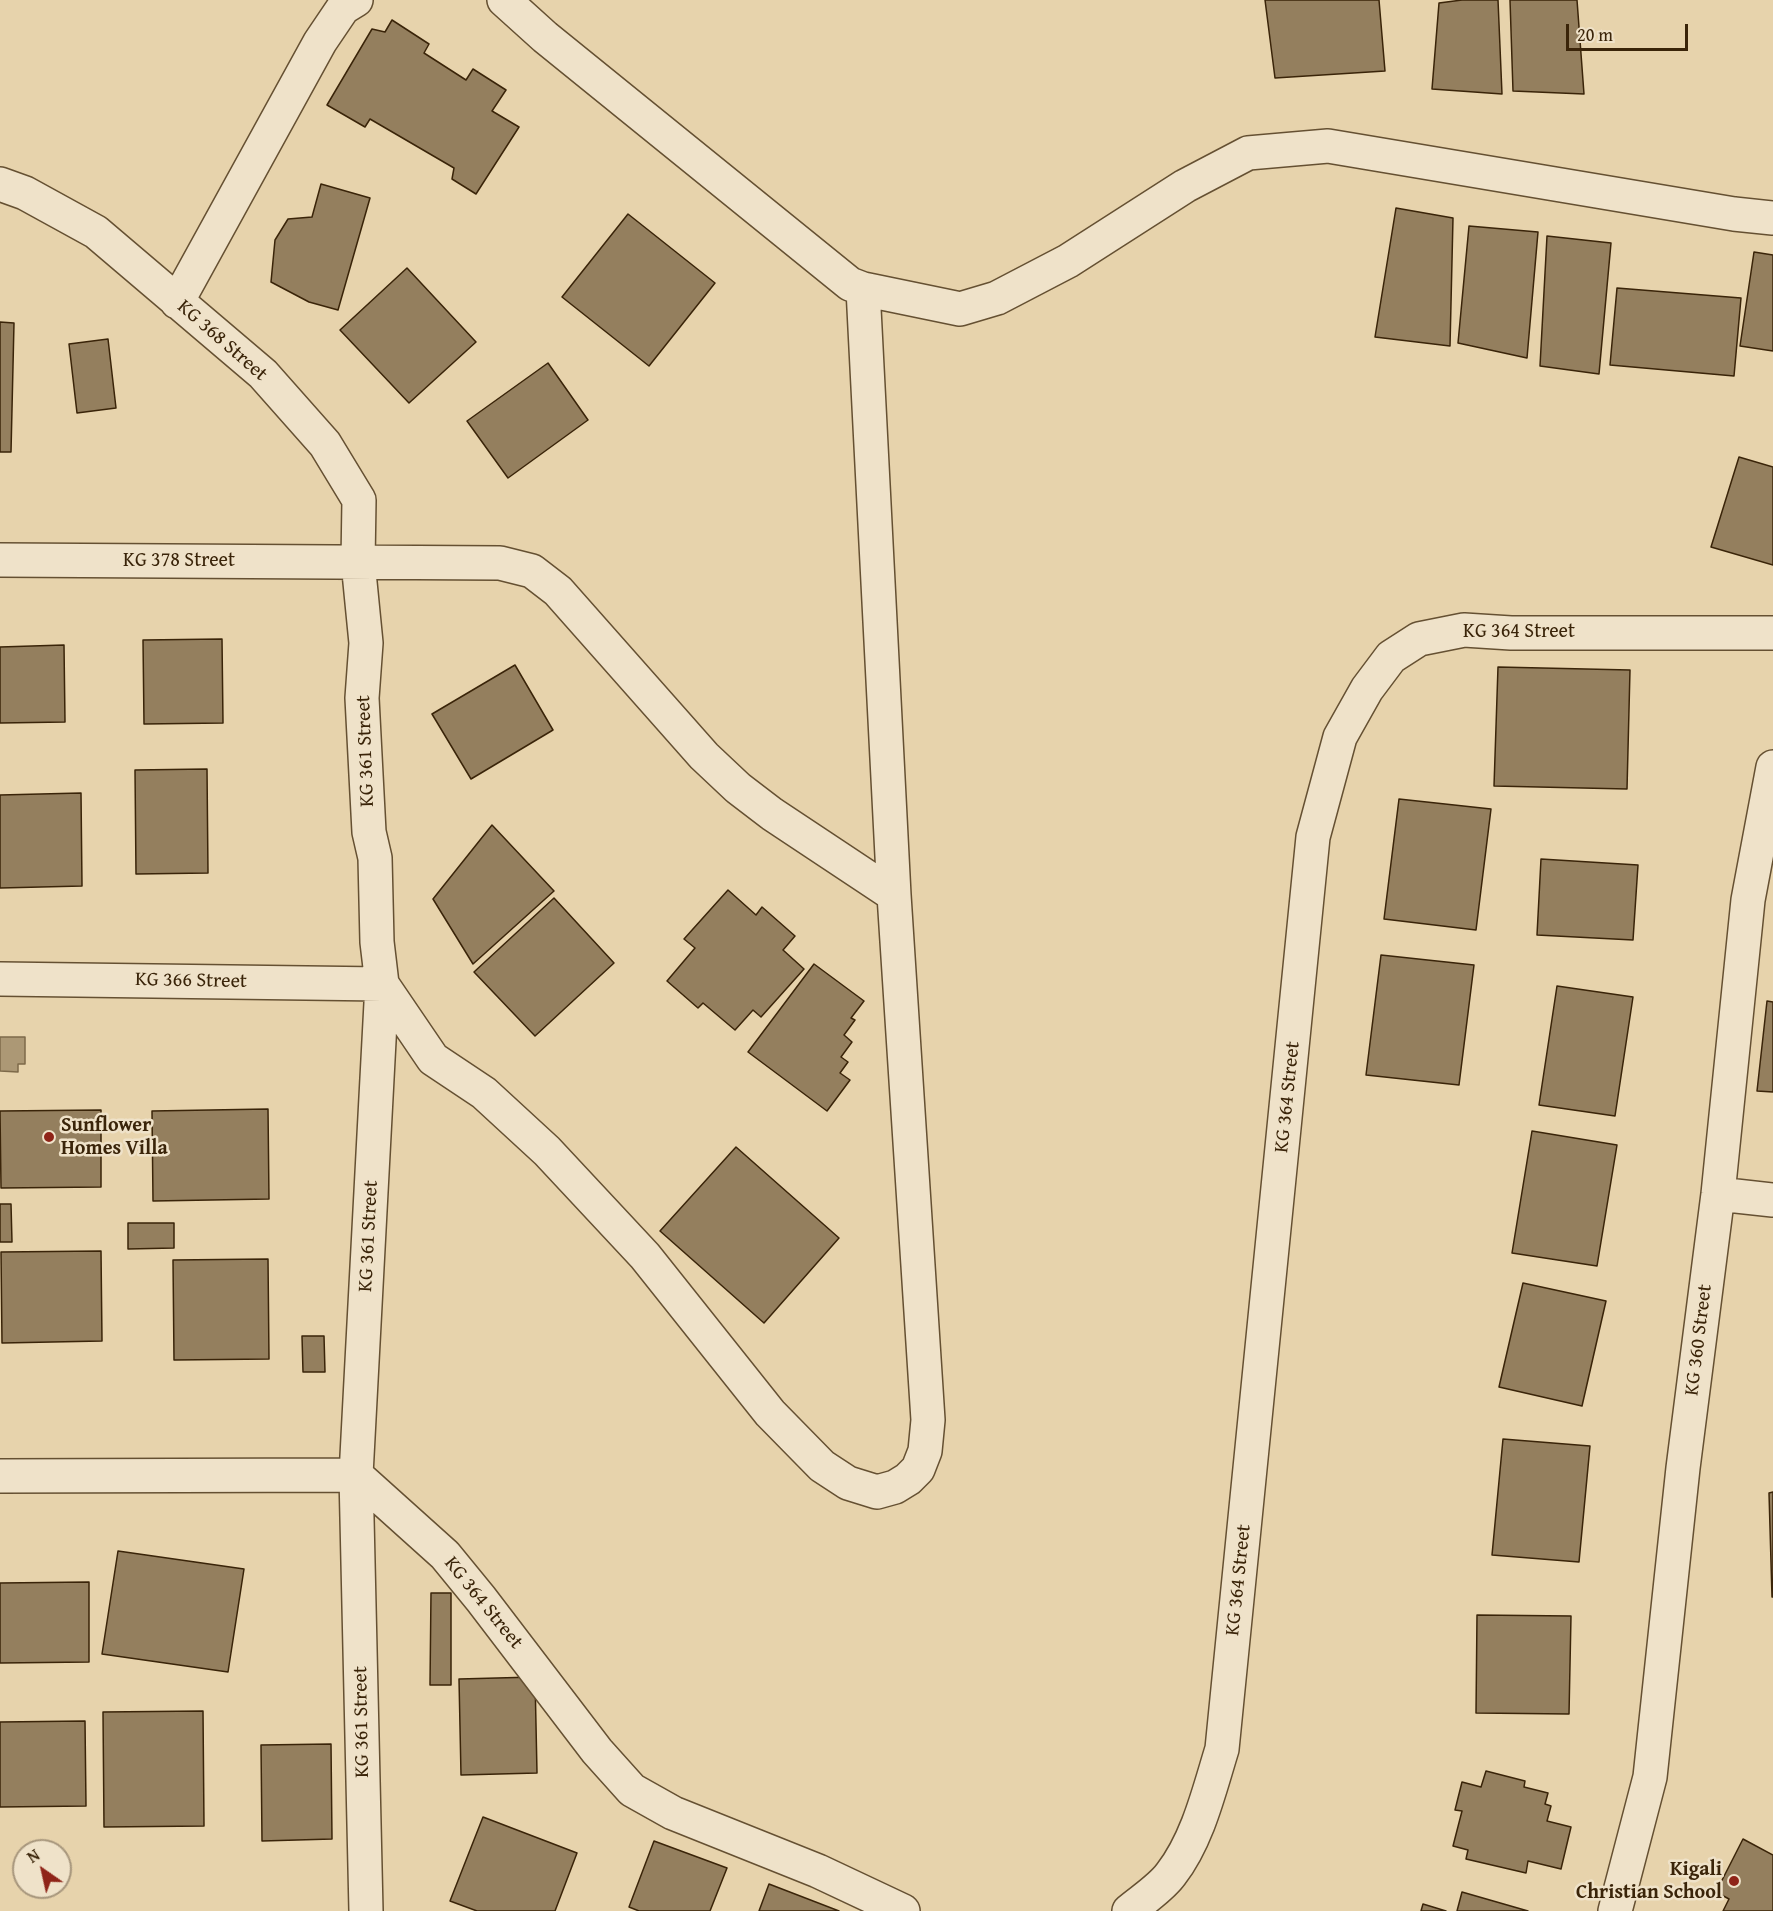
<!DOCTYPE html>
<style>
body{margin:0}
#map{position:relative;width:1773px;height:1911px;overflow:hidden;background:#e7d3ac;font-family:"Gentium Book Plus",serif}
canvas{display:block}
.north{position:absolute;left:12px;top:1839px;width:60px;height:60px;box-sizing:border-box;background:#efe2c9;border:2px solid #a7967c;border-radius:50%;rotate:326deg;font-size:16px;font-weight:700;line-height:24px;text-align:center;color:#3a2409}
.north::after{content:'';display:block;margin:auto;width:21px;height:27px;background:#8f2418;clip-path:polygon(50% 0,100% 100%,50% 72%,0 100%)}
.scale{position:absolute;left:1566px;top:24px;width:122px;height:27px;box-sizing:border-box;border:3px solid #3a2409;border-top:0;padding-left:8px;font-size:18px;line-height:21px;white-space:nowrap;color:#3a2409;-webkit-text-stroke:4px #efe2c9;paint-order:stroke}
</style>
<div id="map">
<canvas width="1773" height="1911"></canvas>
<div class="north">N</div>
<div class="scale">20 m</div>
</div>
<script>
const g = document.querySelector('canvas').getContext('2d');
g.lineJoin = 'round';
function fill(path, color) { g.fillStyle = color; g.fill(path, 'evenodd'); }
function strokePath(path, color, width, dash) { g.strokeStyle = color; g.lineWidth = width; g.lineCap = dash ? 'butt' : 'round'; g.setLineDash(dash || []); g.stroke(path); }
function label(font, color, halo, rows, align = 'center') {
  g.font = font + ' "Gentium Book Plus",serif'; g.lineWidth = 5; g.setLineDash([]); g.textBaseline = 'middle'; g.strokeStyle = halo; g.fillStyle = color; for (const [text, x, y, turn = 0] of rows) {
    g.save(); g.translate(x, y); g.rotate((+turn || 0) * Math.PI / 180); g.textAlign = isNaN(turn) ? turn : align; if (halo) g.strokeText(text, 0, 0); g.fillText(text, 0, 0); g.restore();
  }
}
const water = new Path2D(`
 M0,1037H25V1064H18V1072L0,1071Z`);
fill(water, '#ac9875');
strokePath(water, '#7e6a4a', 1.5);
const building = new Path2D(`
 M1265,0H1379L1385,71L1275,78Z
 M1462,0H1498L1502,94L1432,89L1439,3Z
 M1510,0H1577L1584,94L1513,91Z
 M392,20L429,44L424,53L466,80L473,69L506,90L492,111L519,127L476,194L452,179L454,168L370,119L365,127L327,105L372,29L385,32Z
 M321,184L370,198L338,310L309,302L271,282L275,240L288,219L312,217Z
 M1396,208L1453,218L1450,346L1375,337Z
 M628,214L715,283L649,366L562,297Z
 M1469,226L1538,232L1527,358L1458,343Z
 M1547,236L1611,243L1599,374L1540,366Z
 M1754,252L1773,255V351L1740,346Z
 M407,268L476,342L409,403L340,330Z
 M1617,288L1741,298L1734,376L1610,365Z
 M0,322L14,323L11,452H0Z
 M108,339L116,408L77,413L69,344Z
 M548,363L588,420L508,478L467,421Z
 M1739,457L1773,467V565L1711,547Z
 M222,639L223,723L144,724L143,640Z
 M64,645L65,722L0,723V647Z
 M515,665L553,730L471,779L432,714Z
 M1498,667L1630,670L1627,789L1494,786Z
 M207,769L208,873L136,874L135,770Z
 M81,793L82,886L0,888V795Z
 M1399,799L1491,809L1476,930L1384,919Z
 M492,825L554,891L473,964L433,899Z
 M1541,859L1638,865L1633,940L1537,935Z
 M728,890L756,915L762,907L795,936L783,950L804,969L761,1017L753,1010L735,1030L703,1003L698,1008L667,981L695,948L684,939Z
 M554,898L614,963L535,1036L474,972Z
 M1381,955L1474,965L1459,1085L1366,1075Z
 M814,964L864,1001L851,1018L855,1020L844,1035L852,1042L841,1057L848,1062L840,1073L850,1080L827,1111L748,1052Z
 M1557,986L1633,997L1615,1116L1539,1105Z
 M1767,1001L1773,1002V1092L1757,1091Z
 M268,1109L269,1199L153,1201L152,1111Z
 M101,1110V1187L1,1188L0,1111Z
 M1532,1131L1617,1145L1597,1266L1512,1253Z
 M736,1147L839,1238L764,1323L660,1231Z
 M0,1204H11L12,1242H0Z
 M128,1223H174V1248L128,1249Z
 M101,1251L102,1341L2,1343L1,1252Z
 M268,1259L269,1359L174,1360L173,1260Z
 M1523,1283L1606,1301L1582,1406L1499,1387Z
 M302,1336H324L325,1372H303Z
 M1503,1439L1590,1446L1579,1562L1492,1555Z
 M1773,1492V1597H1772L1769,1493Z
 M118,1551L244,1569L228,1672L102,1654Z
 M89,1582V1662L0,1663V1583Z
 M431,1593H451V1685H430Z
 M1477,1615L1571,1616L1569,1714L1476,1713Z
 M535,1677L537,1773L461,1775L459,1679Z
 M203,1711L204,1826L104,1827L103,1712Z
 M85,1721L86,1806L0,1807V1722Z
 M331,1744L332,1839L262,1841L261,1745Z
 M1486,1771L1525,1781L1524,1787L1548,1793L1545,1804L1551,1806L1547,1821L1571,1827L1561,1869L1528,1861L1526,1873L1466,1859L1468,1850L1453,1846L1462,1811L1455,1810L1462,1782L1481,1787Z
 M483,1817L577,1853L555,1911H477L450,1901Z
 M1743,1839L1773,1855V1911H1723L1729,1899L1716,1892Z
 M654,1841L727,1868L710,1911H639L629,1907Z
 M769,1884L839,1911H759Z
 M1462,1892L1528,1911H1457Z
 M1423,1904L1446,1911H1421Z`);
fill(building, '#947f5e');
strokePath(building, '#3a2409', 1.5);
const minor = new Path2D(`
 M504,0L545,37L850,284L863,289L960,309L997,298L1068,261L1185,186L1248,153L1328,146L1734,214L1773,218
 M0,184L25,193L96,232L263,374L325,444L359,500L358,562L366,643L362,698L369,832L375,858L377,942L382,984L356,1475L366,1911
 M177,302L320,42L343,8L356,0
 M0,560L500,563L532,571L558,591L704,756L738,788L772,814L894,895
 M0,979L382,984L433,1059L484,1093L547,1151L645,1256L770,1413L822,1466L848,1483L877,1492L895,1487L908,1479L918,1469L925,1451L928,1420L894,895L863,289
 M1718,1194L1773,1200
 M0,1476L356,1475L445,1555L481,1599L597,1751L632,1790L673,1813L818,1871L903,1911
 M1129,1911C1142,1900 1161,1888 1171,1874C1198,1839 1209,1791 1222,1749L1313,837L1340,737L1367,689L1391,657L1419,639L1464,630L1511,633H1773
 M1615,1911L1650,1777L1683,1468L1718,1194L1748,900L1773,767`);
strokePath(minor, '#655032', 36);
strokePath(minor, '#efe2c9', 33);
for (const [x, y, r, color] of [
 [49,1137,6,"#8f2418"],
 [1734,1881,6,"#8f2418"]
]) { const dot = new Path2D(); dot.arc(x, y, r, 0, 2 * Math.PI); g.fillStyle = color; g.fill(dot); strokePath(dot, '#efe2c9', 2); }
label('20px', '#3a2409', '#efe2c9', [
 ["KG 368 Street",222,341,41],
 ["KG 378 Street",179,561],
 ["KG 364 Street",1519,632],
 ["KG 361 Street",366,751,-92],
 ["KG 366 Street",191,981,1],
 ["KG 364 Street",1288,1097,-84],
 ["KG 361 Street",369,1236,-87],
 ["KG 360 Street",1699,1340,-83],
 ["KG 364 Street",1239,1580,-84],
 ["KG 364 Street",483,1603,51],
 ["KG 361 Street",362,1722,-91]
]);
label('bold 20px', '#3a2409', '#efe2c9', [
 ["Sunflower",61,1126],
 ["Homes Villa",61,1149],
 ["Kigali",1722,1870,"right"],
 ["Christian School",1722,1893,"right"]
], 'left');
</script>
